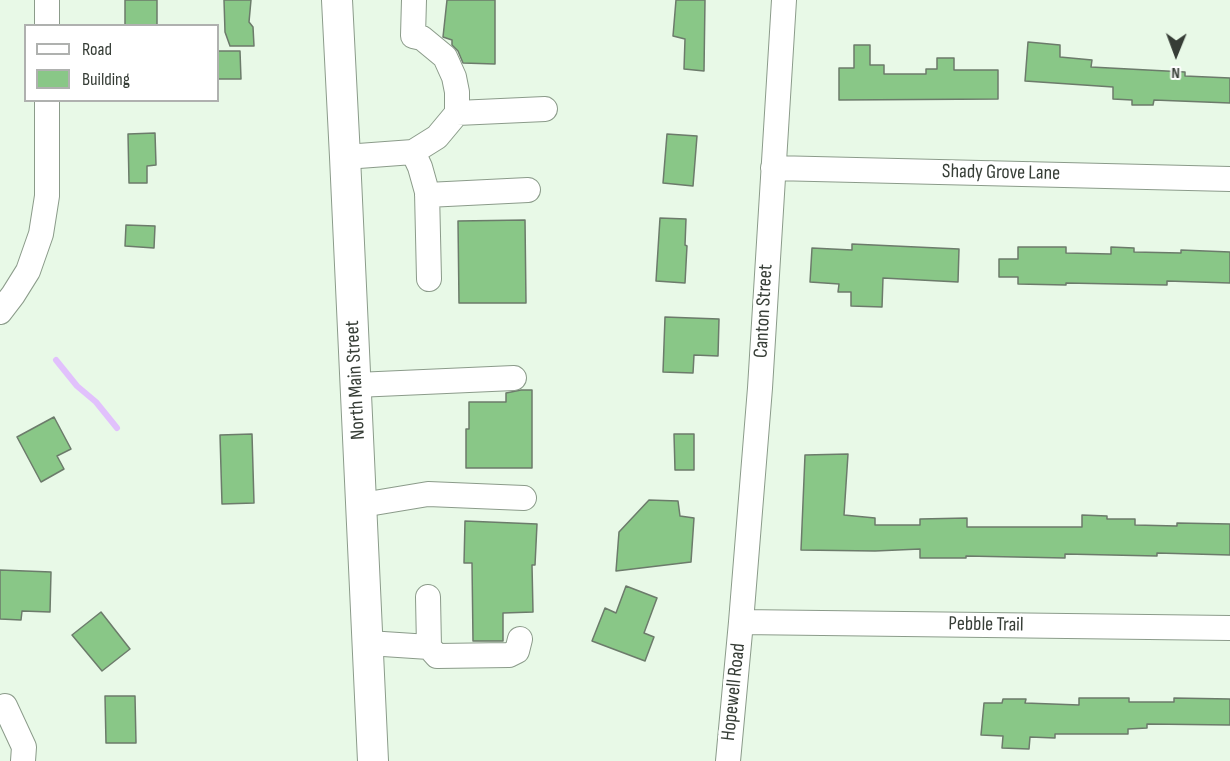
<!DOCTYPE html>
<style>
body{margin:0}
#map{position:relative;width:1230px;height:761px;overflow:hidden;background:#e8f9e7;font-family:"Sofia Sans Condensed",sans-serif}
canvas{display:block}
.legend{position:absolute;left:24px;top:24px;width:195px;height:78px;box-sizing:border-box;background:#fff;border:2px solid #afb1af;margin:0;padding:8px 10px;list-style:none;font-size:18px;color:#363d36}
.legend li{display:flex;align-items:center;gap:12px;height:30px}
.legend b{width:30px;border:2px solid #afb1af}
.north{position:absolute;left:1146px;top:24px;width:60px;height:60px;-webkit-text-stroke:4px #fff;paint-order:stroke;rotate:181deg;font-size:16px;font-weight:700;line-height:24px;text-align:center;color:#363d36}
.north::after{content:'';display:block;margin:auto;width:21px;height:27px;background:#363d36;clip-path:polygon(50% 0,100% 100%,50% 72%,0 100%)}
</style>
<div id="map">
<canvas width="1230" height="761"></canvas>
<ul class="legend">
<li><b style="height:8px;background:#fff"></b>Road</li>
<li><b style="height:16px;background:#89c787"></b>Building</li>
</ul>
<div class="north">N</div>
</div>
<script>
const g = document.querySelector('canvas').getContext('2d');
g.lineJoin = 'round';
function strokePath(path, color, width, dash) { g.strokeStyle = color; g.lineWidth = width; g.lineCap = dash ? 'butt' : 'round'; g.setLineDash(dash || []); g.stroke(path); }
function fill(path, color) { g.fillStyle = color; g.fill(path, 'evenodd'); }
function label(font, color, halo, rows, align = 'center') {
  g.font = font + ' "Sofia Sans Condensed",sans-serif'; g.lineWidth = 6; g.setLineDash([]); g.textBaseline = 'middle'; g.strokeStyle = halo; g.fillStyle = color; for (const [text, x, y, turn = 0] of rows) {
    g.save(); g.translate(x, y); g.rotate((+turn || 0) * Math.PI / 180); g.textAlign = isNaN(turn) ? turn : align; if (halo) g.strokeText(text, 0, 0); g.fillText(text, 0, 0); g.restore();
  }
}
strokePath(new Path2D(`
 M56,360L77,386L96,402L117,428`), '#e1c1fc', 6);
const building = new Path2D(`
 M125,0H157V26H125Z
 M224,0H251L249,22L253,27L254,46H230L225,32Z
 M447,0H495V64L463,63L458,51L452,45V40L443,37Z
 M676,0H705L704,71L684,69L685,39L673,36Z
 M1028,42L1060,45V57L1092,60L1091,67L1185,72V76L1230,78V103L1154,100L1153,105H1132V100L1113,99V87L1025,81Z
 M854,45H870V65H884V74H926V69H937V58H954V70H998V99L839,100V68H854Z
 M218,51H240L241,79H218Z
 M155,133L156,165L147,166V183H129L128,134Z
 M667,134L697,136L693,186L663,183Z
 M660,218L686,219L685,245L687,246L685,283L656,281Z
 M525,220L526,303H459L458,221Z
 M126,225L155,226L154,248L125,246Z
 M852,244L959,249L958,282L883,278L882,307L851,306V292H838L839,284L810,282L812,248L852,250Z
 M1018,247H1066V253L1111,254V247L1134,248V252L1181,253V250L1230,252V283L1167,281V285L1066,283V285L1018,284V277H999V259H1018Z
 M665,317L719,319L718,356L694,355L693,373L663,372Z
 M521,390H532V468H466V429H469V402H506V393Z
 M54,417L71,449L57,456L64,469L41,482L17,437Z
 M252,434L254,503L222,504L220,435Z
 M674,434H694V470H675Z
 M848,454L844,515L875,518V525H920V519L967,518V527H1082V515L1107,516V519H1135V525L1177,526V523L1230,524V555L1157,553V556L1065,554V558L966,556V558H920V549L875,551L801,550L805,455Z
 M649,500L678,501L680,516L694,518L691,562L616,571L619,532Z
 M465,521L537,524L535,565H532L533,612L503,613V641H473L472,563H464Z
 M0,570L51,572L50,612L22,611L21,620L0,619Z
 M626,586L657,598L644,633L654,637L645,661L592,641L605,608L616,613Z
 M101,612L130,649L102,671L72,635Z
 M105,696H135L136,743H106Z
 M1079,698H1129V702H1174V698L1230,699V725L1147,724V728L1128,729V734H1055V738L1030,737L1029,749L1002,748L1003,736L981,735L984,703H1002L1003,699H1026L1025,703L1079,705Z`);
fill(building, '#89c787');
strokePath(building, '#6c7b6b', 1.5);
const minor = new Path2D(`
 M47,26V0
 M457,113L545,109
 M413,152L420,167L427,192L429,279
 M345,157L413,152L437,137L457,113V92L454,77L445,57L422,38L413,36L414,0
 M773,168L1230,179
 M427,195L528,190
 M0,312L13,295L28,271L41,234L47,196V100
 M356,385L514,378
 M362,505L428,494L524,498
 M428,597L429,647L437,656L509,655L517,651L520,639
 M741,622L1230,628
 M368,643L429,647
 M5,706L24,747L23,761
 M728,761L741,622L760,388L784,0`);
const major = new Path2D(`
 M337,0L345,157L373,761`);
strokePath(minor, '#8b9b8a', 26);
strokePath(major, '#8b9b8a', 32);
strokePath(minor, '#fff', 24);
strokePath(major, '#fff', 30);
label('20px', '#363d36', '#fff', [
 ["Shady Grove Lane",1001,173,1],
 ["Canton Street",764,311,-87],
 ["North Main Street",356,380,-93],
 ["Pebble Trail",986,625,1],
 ["Hopewell Road",734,692,-84]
]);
</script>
